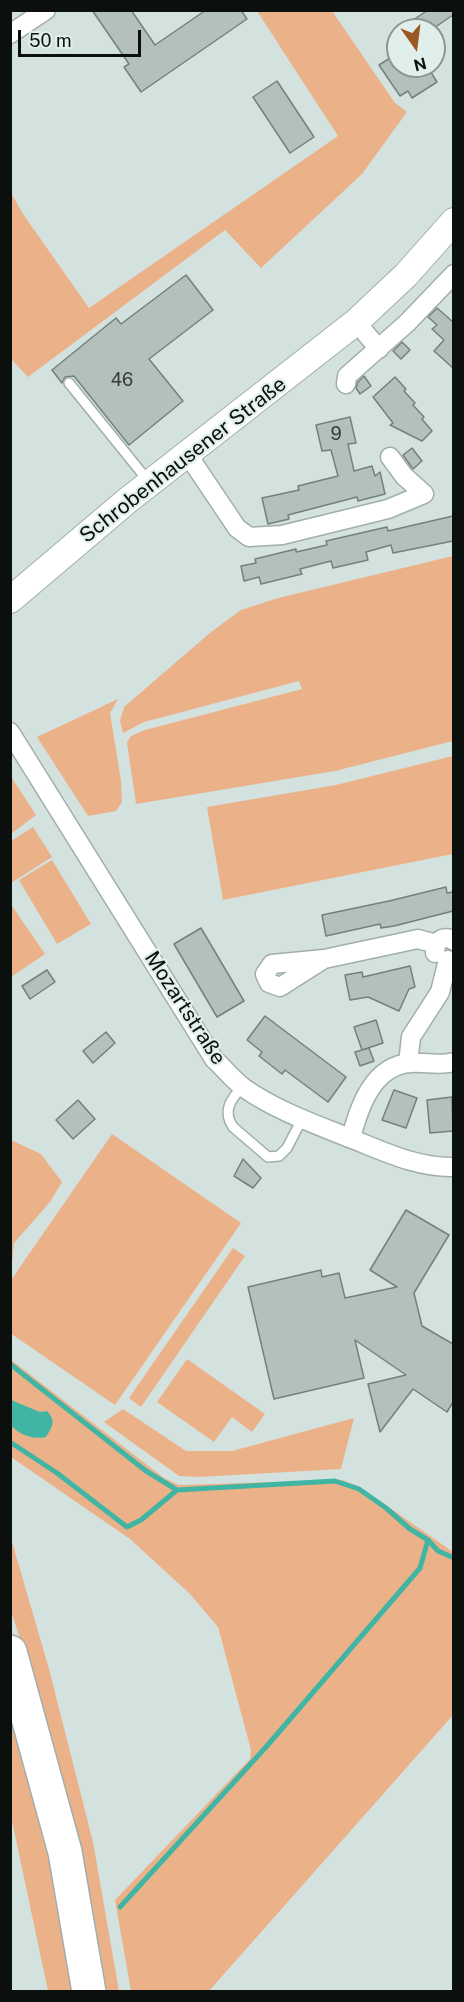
<!DOCTYPE html>
<meta charset="utf-8">
<style>
body{margin:0}
#map{position:relative;width:464px;height:2002px;overflow:hidden;background:#d4e2df;font-family:"Public Sans",sans-serif}
canvas{display:block}
.frame{position:absolute;inset:0;border:12px solid #0b100f;pointer-events:none}
.north{position:absolute;left:386px;top:18px;width:60px;height:60px;box-sizing:border-box;background:#e1efec;border:2px solid #8b9694;border-radius:50%;rotate:166deg;font-size:16px;font-weight:700;line-height:24px;text-align:center;color:#0b100f}
.north::after{content:'';display:block;margin:auto;width:21px;height:27px;background:#9a5825;clip-path:polygon(50% 0,100% 100%,50% 72%,0 100%)}
.scale{position:absolute;left:18px;top:30px;width:123px;height:27px;box-sizing:border-box;border:3px solid #0b100f;border-top:0;padding-left:8px;font-size:18px;line-height:21px;white-space:nowrap;color:#0b100f;-webkit-text-stroke:4px #e1efec;paint-order:stroke}
</style>
<div id="map">
<canvas width="464" height="2002"></canvas>
<div class="frame"></div>
<div class="north">N</div>
<div class="scale">50 m</div>
</div>
<script>
const g = document.querySelector('canvas').getContext('2d');
g.lineJoin = 'round';
function fill(path, color) { g.fillStyle = color; g.fill(path, 'evenodd'); }
function strokePath(path, color, width, dash) { g.strokeStyle = color; g.lineWidth = width; g.lineCap = dash ? 'butt' : 'round'; g.setLineDash(dash || []); g.stroke(path); }
function label(font, color, halo, rows, align = 'center') {
  g.font = font + ' "Public Sans",sans-serif'; g.lineWidth = 4.5; g.setLineDash([]); g.textBaseline = 'middle'; g.strokeStyle = halo; g.fillStyle = color; for (const [text, x, y, turn = 0] of rows) {
    g.save(); g.translate(x, y); g.rotate((+turn || 0) * Math.PI / 180); g.textAlign = isNaN(turn) ? turn : align; if (halo) g.strokeText(text, 0, 0); g.fillText(text, 0, 0); g.restore();
  }
}
fill(new Path2D(`
 M257,11H332L395,103L407,112L362,174L261,268L225,230L28,377L11,359V193L23,214L89,308L338,136Z
 M453,556V741L335,771L136,804L127,743L131,736L145,730L302,689L299,681L144,722L123,733L120,721L124,707L211,632L241,610L278,598Z
 M118,699L110,713L121,781L122,802L116,811L88,816L37,737Z
 M453,756V854L223,900L207,807L336,785Z
 M10,775L36,815L11,834H10Z
 M33,827L52,857L11,883V841Z
 M52,860L91,924L57,944L19,880Z
 M10,903L45,954L11,977H10Z
 M112,1134L241,1223L115,1405L10,1333L11,1280Z
 M11,1140L41,1154L62,1182L50,1202L14,1243L11,1274Z
 M233,1248L245,1256L141,1407L129,1398Z
 M10,1359L164,1478L179,1485L342,1480L360,1487L453,1552V1715L209,1991H131L115,1900L250,1759L251,1750L218,1627L190,1594L130,1539L11,1457Z
 M187,1359L265,1414L252,1432L232,1417L214,1442L157,1402Z
 M123,1409L186,1451H232L354,1418L341,1469L199,1477L179,1476L104,1422Z
 M10,1535L49,1669L93,1842L119,1991H104L32,1675L11,1611Z
 M10,1697L51,1850L78,1991H48L11,1816Z`), '#ebb189');
fill(new Path2D(`
 M11,1400L40,1412L47,1411C56,1421 53,1426 46,1437C33,1440 21,1435 11,1426Z`), '#41b5a4');
strokePath(new Path2D(`
 M10,1364L146,1471L177,1490
 M10,1442L57,1473L127,1527L141,1520L177,1490L335,1481L359,1489L386,1508L410,1529L428,1540L438,1551L454,1558
 M120,1907L266,1747L420,1568L428,1540`), '#41b5a4', 5);
const building = new Path2D(`
 M92,10H131L155,45L206,10H241L247,19L141,92L124,67L129,64Z
 M428,10H453V15L431,30H398Z
 M398,53V66H427L437,82L412,98L408,91L400,96L379,65Z
 M277,81L314,137L290,153L253,97Z
 M186,275L213,310L149,359L183,401L129,445L74,376L65,377L62,383L52,370L116,318L121,324Z
 M437,308L453,322V368L434,351L444,340L432,329L437,325L428,317Z
 M402,342L410,350L401,359L393,351Z
 M364,376L371,386L360,394L356,388L358,382Z
 M395,377L406,389L404,391L415,403L413,405L424,417L422,419L432,431L422,441L390,425L393,423L373,397Z
 M350,417L356,443L348,444L354,471L372,466L375,476L380,472L385,494L358,501L357,497L288,515L289,519L268,524L262,498L299,490L298,486L338,476L331,450L322,451L316,425Z
 M412,448L422,461L413,469L403,455Z
 M453,516V541L393,553L391,545L366,552L368,560L333,568L331,561L300,569L302,574L261,584L259,577L244,581L241,566L256,563L255,559L296,549V552L327,545L326,541L387,527L388,531Z
 M446,887L447,893L453,892V911L394,926L381,928L380,924L326,936L322,915L389,901Z
 M201,928L244,1001L217,1017L174,944Z
 M410,966L415,987L409,989L399,1011L368,997L350,1000L345,975L362,972L363,977Z
 M47,970L55,982L30,999L22,986Z
 M265,1016L346,1077L328,1102L285,1070L282,1074L259,1056L262,1052L247,1040Z
 M376,1020L383,1043L362,1050L354,1027Z
 M106,1032L115,1043L93,1063L83,1051Z
 M369,1048L374,1061L360,1066L355,1052Z
 M394,1090L417,1098L406,1128L382,1120Z
 M452,1097L453,1131L430,1133L427,1100Z
 M78,1100L95,1119L73,1139L56,1120Z
 M243,1159L261,1178L253,1188L234,1176Z
 M406,1210L449,1235L414,1293L422,1326L453,1344V1402L447,1412L413,1389L380,1432L368,1384L406,1375L355,1340L364,1378L274,1399L248,1287L321,1270L322,1277L339,1273L345,1298L397,1287L370,1270Z`);
fill(building, '#b3c0bd');
strokePath(building, '#74807d', 1.5);
const lane = new Path2D(`
 M69,383L149,482
 M242,1087C231,1099 222,1111 233,1127L268,1157L279,1156L287,1148L302,1119`);
const street = new Path2D(`
 M10,34L46,10
 M356,322L379,349
 M346,384L347,376L407,323L454,274
 M188,455L237,528L249,537L282,535L388,509L424,494L404,476L390,457
 M10,732L214,1059C224,1068 233,1080 244,1088C277,1111 315,1124 352,1139C385,1152 418,1168 454,1167
 M435,953L436,944C441,938 447,936 454,941
 M324,959L280,987L269,983L265,974L272,964L324,959L418,939L436,944
 M408,1063L411,1037L440,992L448,960
 M351,1138C359,1107 373,1065 411,1063C425,1062 441,1066 454,1062`);
const secondary = new Path2D(`
 M10,600L128,500L356,322L406,275L454,221`);
const highway = new Path2D(`
 M10,1652L65,1852L89,1992`);
strokePath(lane, '#a1aeab', 12);
strokePath(street, '#a1aeab', 21);
strokePath(secondary, '#a1aeab', 28);
strokePath(highway, '#a1aeab', 36);
strokePath(lane, '#fff', 9);
strokePath(street, '#fff', 18);
strokePath(secondary, '#fff', 26);
strokePath(highway, '#fff', 33);
label('18px', '#353c3a', null, [
 ["46",122,380],
 ["9",336,434]
]);
label('21px', '#0b100f', '#e1efec', [
 ["Schrobenhausener Straße",183,460,-38],
 ["Mozartstraße",185,1008,57]
]);
</script>
